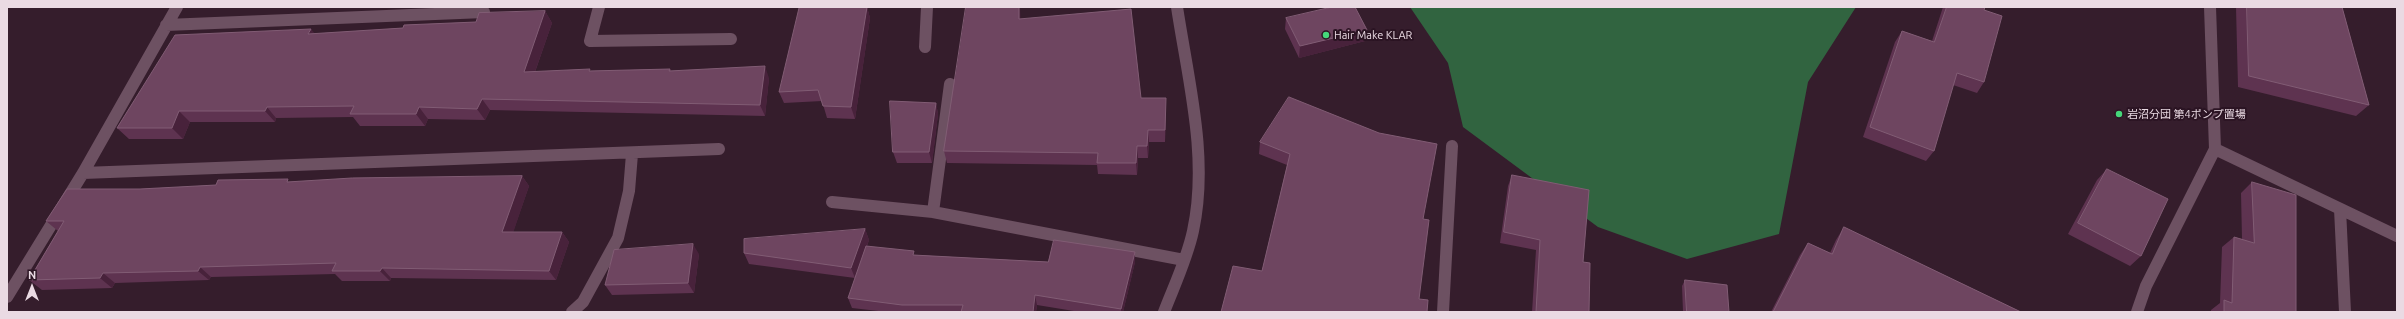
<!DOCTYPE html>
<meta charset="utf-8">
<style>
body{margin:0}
#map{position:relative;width:2404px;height:319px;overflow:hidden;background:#351d2c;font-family:Ubuntu,sans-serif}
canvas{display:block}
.frame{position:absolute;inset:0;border:8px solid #eadae3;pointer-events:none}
.north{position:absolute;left:12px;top:267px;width:40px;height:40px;-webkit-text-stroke:3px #2b1423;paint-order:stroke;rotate:0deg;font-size:11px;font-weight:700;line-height:16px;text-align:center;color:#eadae3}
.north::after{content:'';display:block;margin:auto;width:14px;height:18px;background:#eadae3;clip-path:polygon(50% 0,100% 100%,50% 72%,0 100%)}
</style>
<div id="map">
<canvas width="2404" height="319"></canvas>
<div class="frame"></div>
<div class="north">N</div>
</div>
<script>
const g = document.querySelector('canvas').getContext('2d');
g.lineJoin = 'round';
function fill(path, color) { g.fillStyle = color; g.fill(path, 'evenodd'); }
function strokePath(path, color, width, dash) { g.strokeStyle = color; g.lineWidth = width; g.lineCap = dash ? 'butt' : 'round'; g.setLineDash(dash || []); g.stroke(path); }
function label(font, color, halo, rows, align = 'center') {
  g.font = font + ' Ubuntu,"Noto Sans JP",sans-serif'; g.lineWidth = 4; g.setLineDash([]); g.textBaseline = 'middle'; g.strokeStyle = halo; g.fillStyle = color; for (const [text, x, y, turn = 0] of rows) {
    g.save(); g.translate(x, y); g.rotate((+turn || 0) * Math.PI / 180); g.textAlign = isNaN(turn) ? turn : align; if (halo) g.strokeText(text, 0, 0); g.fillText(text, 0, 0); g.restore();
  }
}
fill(new Path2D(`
 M1410,7H1856L1808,82L1779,234L1687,259L1598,227L1463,127L1448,63Z`), '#316440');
strokePath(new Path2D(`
 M599,7L590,41L731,39
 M166,25L484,12
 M925,47L927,7
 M2215,149L2397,236
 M83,173L719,149
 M832,202L933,212L1184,260
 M2340,209L2345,312
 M933,212L950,84
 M7,297L83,173L177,7
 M572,312L583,302L618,238L629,191L632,154
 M1164,312C1174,286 1187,259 1193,231C1209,158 1188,80 1177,7
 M1443,312L1452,146
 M2137,312L2146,286L2215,149L2210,7`), '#6d5162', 12);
fill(new Path2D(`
 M832,7H867L870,18L855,119L827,118L822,101L784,103L779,92Z
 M1943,7H1985L1984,10V82L1977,93L1953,85L1934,151L1926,161L1863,137L1895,42L1902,31L1932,41Z
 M2236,7H2342L2369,105L2356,116L2238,87Z
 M545,11L552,23L535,72L591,71L670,69L671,71L769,78L765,116L490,110L485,120L428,119L425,126H360L353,117L276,118L275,122H190L183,139H129L117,128L315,34L403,28L476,22Z
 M1286,18L1367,30L1365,41L1299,58L1285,29Z
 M1021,19L1141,98L1166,110L1165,142H1149L1148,158H1138L1137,175L1098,174L1097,165L947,163L944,151Z
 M1289,97L1423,219L1419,299L1262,271L1287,165L1259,154L1260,142Z
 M936,103L938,114L932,163H897L893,152Z
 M2107,169L2141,256L2130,266L2068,234L2097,180Z
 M1512,175L1583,262L1589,312H1532L1536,250L1500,243L1508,186Z
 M522,176L529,186L513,232H562L569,242L556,280L391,278L390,281H342L335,274L211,277L209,280L115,283L112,288L42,290L29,280L58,231L46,221L140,189L290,182Z
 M2252,182L2296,312H2211V310L2220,303L2222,247L2234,237L2242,239L2241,193Z
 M1844,227L2021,312H1771L1800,255L1808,243L1830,253L1836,240Z
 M865,229L869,240L867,246L915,255L1048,262H1135L1123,312H1080L1037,305L1036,312H887L852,308L848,298L861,261L855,278L749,264L744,253Z
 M699,254L694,293L612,295L605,285Z
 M1685,280L1729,312H1683L1682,286Z`), '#5e3350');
fill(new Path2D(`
 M867,7L870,18L855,119L851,107Z
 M1019,7H1020L1021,31L1019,19Z
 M545,11L552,23L531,83L524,72Z
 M311,29L320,40L308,34Z
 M1367,30L1365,41L1299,58L1300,46Z
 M765,66L769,78L765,116L760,105Z
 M1166,98V110L1165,142V130Z
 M482,99L490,110L485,120L477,109Z
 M936,103L938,114L932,163L929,152Z
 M267,107L276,118L275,122L265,111Z
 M419,107L428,119L425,126L416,114Z
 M179,111L190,122L183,139L172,128Z
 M1148,130L1149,142L1148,158L1147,146Z
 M1137,146L1138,158L1137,175L1136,163Z
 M522,176L529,186L510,242L502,232Z
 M865,229L869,240L855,278L851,268Z
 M562,232L569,242L556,280L549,271Z
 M693,244L699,254L694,293L688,283Z
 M1135,252V262L1123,312H1121V309Z
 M200,267L211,277L209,280L198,271Z
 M382,268L391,278L390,281L380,271Z
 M103,273L115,283L112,288L100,278Z
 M1035,295L1037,305L1036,312H1033Z`), '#48223b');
const building = new Path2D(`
 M832,7H867L851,107L823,106L818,90L779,92L799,8Z
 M966,7H1019V19L1131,9L1141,98H1166L1165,130H1148L1147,146H1137L1136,163H1097L1098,153L944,151Z
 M1332,7H1355L1367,30L1300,46L1286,18Z
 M1947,7H1985L1984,10L2002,16L1984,82L1957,73L1934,151L1870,127L1902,31L1934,42Z
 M2247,7H2342L2369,105L2249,76Z
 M545,11L524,72L590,69L589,71L670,69L669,71L765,66L760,105L482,99L477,109L419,107L416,114H350L354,106L267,107L265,111H179L172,128H117L175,35L311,29L308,34L403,28L404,25L476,22L479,13Z
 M1289,97L1379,133L1437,144L1423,219L1429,220L1419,299L1428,300L1427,312H1221L1233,266L1262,271L1290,154L1260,142Z
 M890,101L936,103L929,152H893Z
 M2107,169L2168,199L2141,256L2078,223Z
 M1512,175L1589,190L1583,262L1590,263L1589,312H1536L1540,240L1504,232Z
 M522,176L502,232H562L549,271L382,268L380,271H332L336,263L200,267L198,271L103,273L100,278L29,280L64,221H46L67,189H140L216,185L218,180L288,179L287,182L352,178Z
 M2252,182L2296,195V312H2224V300L2232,303L2234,237L2254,243Z
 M1844,227L2021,312H1773L1808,243L1832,254Z
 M865,229L851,268L744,253V239Z
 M1054,240L1135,252L1121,309L1035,295L1033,312H961L963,305H902L848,298L866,246L914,251L913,255L1048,262Z
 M693,244L688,283L605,285L614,250Z
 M1685,280L1727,285L1729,312H1687Z`);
fill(building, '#6e4560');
strokePath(building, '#815c74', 1);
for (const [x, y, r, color] of [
 [1326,35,4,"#45d77a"],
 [2119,114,4,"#45d77a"]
]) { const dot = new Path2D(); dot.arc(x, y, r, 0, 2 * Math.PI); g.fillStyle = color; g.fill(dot); strokePath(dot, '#2b1423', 1.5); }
label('11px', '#eadae3', '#2b1423', [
 ["Hair Make KLAR",1334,35],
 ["岩沼分団 第4ポンプ置場",2127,114]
], 'left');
</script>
